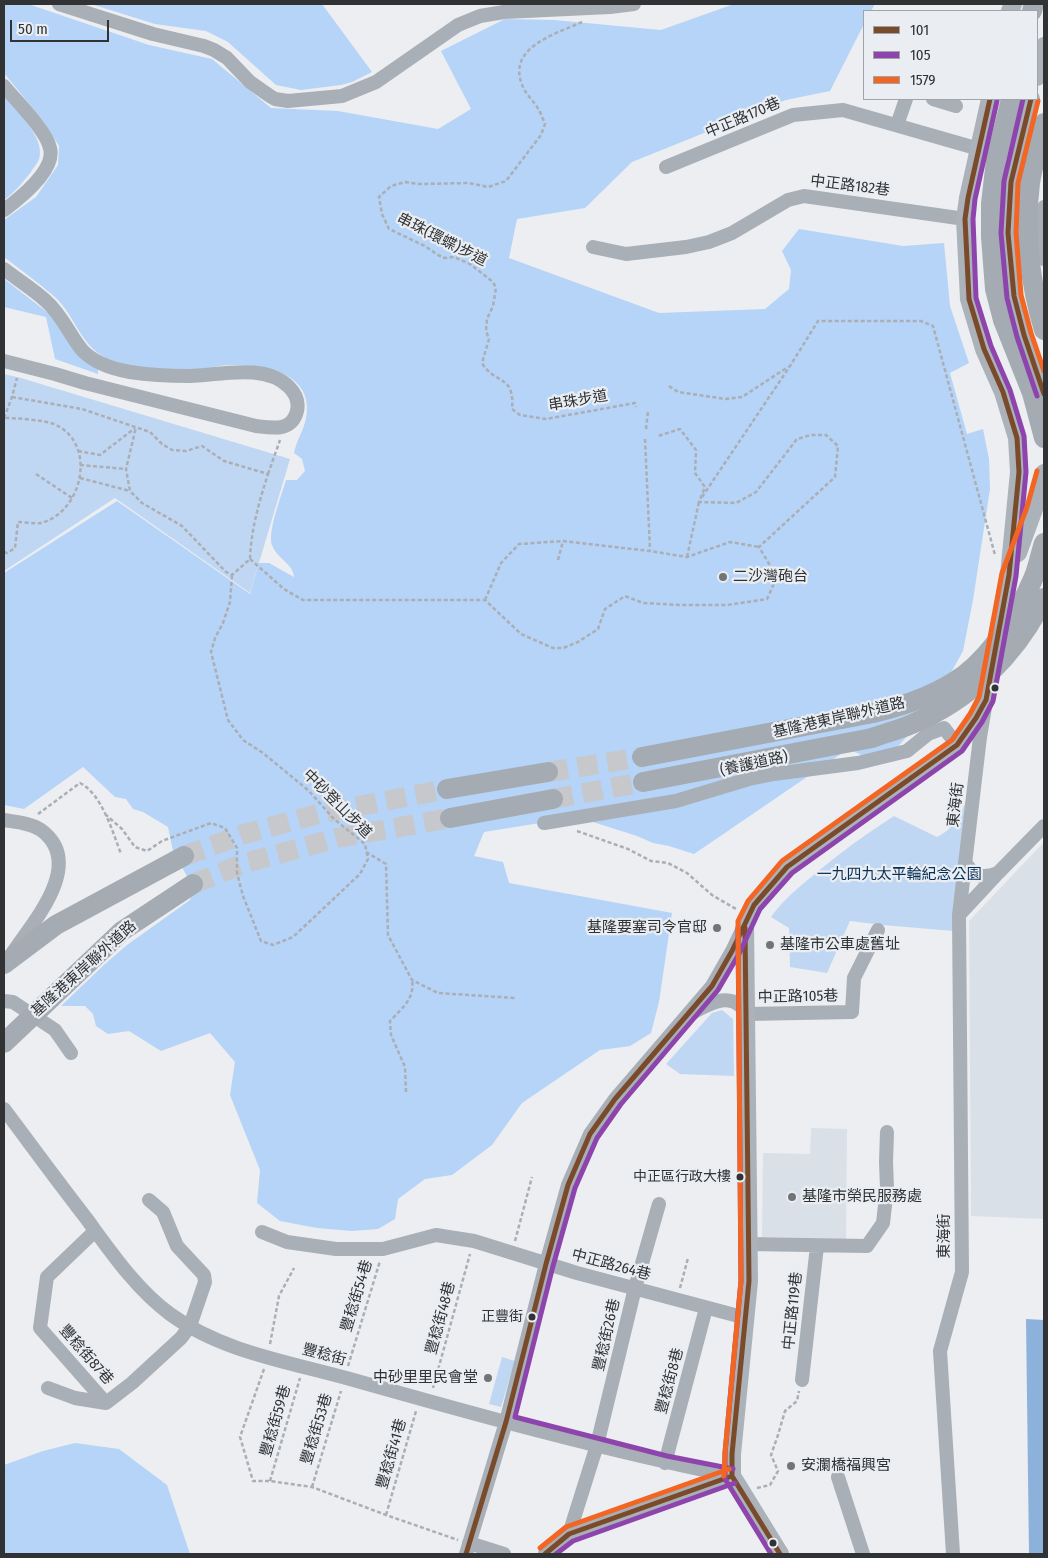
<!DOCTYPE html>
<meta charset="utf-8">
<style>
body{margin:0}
#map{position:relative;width:1048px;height:1558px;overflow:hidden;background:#eceef1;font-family:"Fira Sans Condensed",sans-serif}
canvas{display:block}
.frame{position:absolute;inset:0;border:5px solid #303234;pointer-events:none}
.legend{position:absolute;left:863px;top:10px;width:175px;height:90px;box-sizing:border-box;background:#eaeef3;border:1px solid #a0a3a7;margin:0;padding:6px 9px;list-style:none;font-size:15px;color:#303234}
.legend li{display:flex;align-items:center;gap:10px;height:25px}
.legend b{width:25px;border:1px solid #a0a3a7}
.scale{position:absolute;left:10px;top:20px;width:99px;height:22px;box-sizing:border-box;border:2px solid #303234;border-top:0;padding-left:6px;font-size:15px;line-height:18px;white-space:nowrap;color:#303234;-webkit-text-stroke:4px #eaeef3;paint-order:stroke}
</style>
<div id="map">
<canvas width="1048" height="1558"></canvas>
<div class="frame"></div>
<ul class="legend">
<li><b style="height:6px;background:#7a4b2a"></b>101</li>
<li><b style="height:6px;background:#8e44ad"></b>105</li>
<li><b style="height:6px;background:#f26522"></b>1579</li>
</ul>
<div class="scale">50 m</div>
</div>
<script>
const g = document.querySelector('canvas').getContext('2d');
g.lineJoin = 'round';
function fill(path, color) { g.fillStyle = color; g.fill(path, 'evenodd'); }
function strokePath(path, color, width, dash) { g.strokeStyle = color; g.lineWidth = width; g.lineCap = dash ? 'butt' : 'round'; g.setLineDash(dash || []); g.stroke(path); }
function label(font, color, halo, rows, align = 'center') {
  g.font = font + ' "Fira Sans Condensed","Noto Sans TC",sans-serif'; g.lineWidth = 4.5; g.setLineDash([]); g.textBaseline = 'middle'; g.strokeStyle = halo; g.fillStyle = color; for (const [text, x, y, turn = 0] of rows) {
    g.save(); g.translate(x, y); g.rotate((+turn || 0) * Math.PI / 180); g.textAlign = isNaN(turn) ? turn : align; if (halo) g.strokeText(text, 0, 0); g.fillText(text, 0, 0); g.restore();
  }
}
fill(new Path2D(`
 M1044,842V1219L971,1216L969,921Z
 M811,1128L847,1129L846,1239L762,1237L763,1153L810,1154Z`), '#dae0e8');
fill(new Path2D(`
 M4,374L21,378L290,459L250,593L115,498L4,571Z
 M967,800L953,931L883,925L850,921L827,973L790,967L789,928L771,917C783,900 800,886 816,873C841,852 867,833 894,816L937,837C955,828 958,817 967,800Z
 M722,1010L733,1019L734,1076L680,1074L666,1064L712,1013Z
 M502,1357L515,1361L501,1407L489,1404Z`), '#c0d7f3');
fill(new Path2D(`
 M4,4H28L149,45L212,59L271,108L338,111L438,129L471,109L441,51L505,19L554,20L661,30L734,4H875L871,11H864V24L830,91L786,100L632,162L585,208L517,219L509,258L659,313L765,309L789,289L791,270L782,251L799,229L903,246L944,243L950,306L969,363L950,373L967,434L983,429L989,459L990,489L973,600L963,651L929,712L882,764L848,749L694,854L669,846L653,843L637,836L577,817L484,832L474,856L503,862L509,883L672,913L659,1002L651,1033L630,1046L600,1050L522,1103L492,1145L452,1175L425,1179L398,1199L395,1219L378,1229L352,1231L317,1228L280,1221L257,1203L260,1170L230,1095L235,1062L210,1033L161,1051L129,1031L108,1034L96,1026L93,1014L85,1006H61L105,964L127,945L190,900L194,889L173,851L168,827L143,812L133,809L126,799L115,797L83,767L24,809L4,805V573L117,501L250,594L259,563H269L294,577C293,563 276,558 272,545C267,533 282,494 286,480H297L305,471L302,459L294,453C298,435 307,428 307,407C306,370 258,364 229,365C216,366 204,369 191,370C174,370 126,367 112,361C80,348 77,318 55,297C39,283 21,270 4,257V220L36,197L58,165L59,146L44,122L4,73Z
 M91,4H322L372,72L352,82L341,85L301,90L276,85L228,42L206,31L155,24Z
 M4,97C16,111 46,138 39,159C38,163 33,168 31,172C23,182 14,193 4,200Z
 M4,279L51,315L98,367V374L55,359L46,317L4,307Z
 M75,1443L119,1449L167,1485L190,1554H4V1465L43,1451Z`), '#b5d4f7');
fill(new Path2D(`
 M1026,1319L1044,1320V1554H1029Z`), '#8cb2dc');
strokePath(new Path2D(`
 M548,772L642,757
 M553,799L643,782
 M184,856L244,834L318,814L447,789
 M193,884L245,863L337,838L450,818`), '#c6c8cb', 20, [20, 10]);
strokePath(new Path2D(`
 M582,22C553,35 502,49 525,91C529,97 535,103 539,110C541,114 543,119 545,124L541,135L506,181L488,187L469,183L419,184L405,182L391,186L379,197L382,214L389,229L425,246L438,255L445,258L454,257L470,264L493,282L496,288L493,306L487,319L486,331L489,339L482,363C495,385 515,374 512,409L520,415L546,419L635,403L636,407
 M669,386L678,392L726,399L742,397L788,367
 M12,397L82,409L150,432L162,444L172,450L186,451L202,446L224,461L268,474C259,502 251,530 250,559L232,575L226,572L182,526L142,503L130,491L126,469L136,427
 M4,418L12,397L17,378
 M646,429L648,411
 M645,439L650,550
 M78,451L100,455L135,428
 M80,465L126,469
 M36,474L72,498
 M268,474L280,440
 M80,478L130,491
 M702,497L790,366L818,321H921L933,326L995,555
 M4,552L7,553L15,548L18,522C25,522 34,524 41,523C83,512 98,443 54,424C44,420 15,418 4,418
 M687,557L699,502
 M250,559L284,589L303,600H485L521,634L553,648H563L578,642L598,629L605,609L625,596L643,603L680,605H727L767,599L777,577L759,547L835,477L838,446L826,435H811L797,439L756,492L736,503L699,502L705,487L695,473L696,450L680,429L658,436
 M558,560L563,541
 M485,600L501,563L519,544L563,541L650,551L687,557L730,542L759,547
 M38,814L80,783C102,794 113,833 121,854
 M105,814L122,829L135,847L147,851L162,841L211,823L225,828L237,848V873L243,896L261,941L273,945L293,937L360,874L368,859L365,844L334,819L309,791L291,776L263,753L243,740L228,720L211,652L215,638L223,623L230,602L232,575
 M577,831L628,849L651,861L668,863L687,873L712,895L736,909
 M366,852L386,864L388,935L412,980L438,993L516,998
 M406,1092L405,1067L391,1035L390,1021C402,1008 415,999 412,980
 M515,1241L532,1177
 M680,1288L688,1258
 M270,1344L279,1296L294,1268
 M348,1366L380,1261
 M264,1369L240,1437L253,1481H270L312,1487L386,1515L458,1540
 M433,1388L470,1254
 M270,1481L300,1378
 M312,1487L341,1391
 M757,1488L770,1485L778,1471L771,1455L778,1435L785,1411L797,1401L799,1391
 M386,1515L416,1411`), '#abaeb4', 2.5, [4, 2.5]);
strokePath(new Path2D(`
 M59,4L153,34L204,46L214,50L227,58L250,82L270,96L275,99L288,101L342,96L376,82L458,25L480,16L504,12L610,7L634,4
 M4,86C16,101 46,130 50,148C56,170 19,199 4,210
 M933,99L956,106
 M897,125L906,99
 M666,167L793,115L843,110L979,149
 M1044,207L1041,228L1044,259
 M593,247L626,254L686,247L709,242L732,233L788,200L804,196L965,219
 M4,269C18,280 33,289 46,301C62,315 69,334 82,350C94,363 113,369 130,372C149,375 170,376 190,376C220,375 265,363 289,387C296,394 299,402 297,411C292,432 272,428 256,426L85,383L55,374L4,361
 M4,820C15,822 31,823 41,830C86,863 34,921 13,952
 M544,823L676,801L749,779L774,774L858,763L907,751L928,734L944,728L957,745
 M965,862C974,877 983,879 998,873
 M959,915L980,737L985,707
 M4,1001L13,1002L55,1030L71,1053
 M694,1012C707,1005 725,994 739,1005C742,1007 745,1012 747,1014L852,1012L854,978L878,930
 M4,1109C31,1145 58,1182 86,1218C111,1252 136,1289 170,1314C222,1352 290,1362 350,1379C477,1415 604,1450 732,1476
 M95,1231L47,1277L40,1328L106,1403
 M262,1232L287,1242L336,1249H383L436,1235L474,1241L577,1273L746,1318
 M749,1244L867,1246L883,1223L887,1188L886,1162L887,1132
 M802,1380L817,1246
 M48,1388L75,1398L106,1403L132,1383L181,1338L190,1326L205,1282L204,1275L177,1246L163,1212L149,1200
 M665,1463L706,1308
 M838,1477L863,1554
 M569,1534L597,1445L635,1288L659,1204
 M469,1543L504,1554
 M466,1554L506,1422L546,1264L568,1185L590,1134L615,1099L712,986L732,951L744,926
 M545,1554L569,1534L731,1477
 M953,1554L940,1351L962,1272L959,915L998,873L1044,826`), '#a9afb6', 14);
strokePath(new Path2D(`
 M1010,11L1013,4
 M1037,77L1044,46
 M1031,99L1011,182L1008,233L1014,296L1024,335L1044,394
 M1018,553L1034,509L1044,473
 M780,1554L732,1476V1454L749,1281L745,923L754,905L787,867L957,745L976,718L986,700L1009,575L1019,472L1017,438L1003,392L984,349L969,299L965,219L968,198L990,99`), '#abb2b9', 18);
strokePath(new Path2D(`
 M1032,11L1034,4
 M1011,99L996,160L991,204V237L995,289L1003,320L1032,393L1044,438
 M1044,123C1040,143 1033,163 1030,183C1024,231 1030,284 1044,330
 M642,757L873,713
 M643,782L872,738
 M447,789L548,772
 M450,818L553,799`), '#a5abb3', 20);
strokePath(new Path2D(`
 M873,713C904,706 938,694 964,675C993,653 1019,612 1033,579C1038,568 1040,555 1044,543
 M872,738C885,733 899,730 912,724C970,700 1017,654 1044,598
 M4,964L56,925L184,856
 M4,1043L122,931L193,884`), '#a5abb3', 20);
strokePath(new Path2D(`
 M1031,99L1011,182L1008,233L1014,296L1024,335L1044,394
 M745,928L749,1281L732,1454V1476L780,1554
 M466,1554L506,1422L546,1264L568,1185L590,1134L615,1099L712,986L732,951L754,905L787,867L957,745L976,718L986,700L1009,575L1019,472L1017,438L1003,392L984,349L969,299L965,219L968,198L990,99
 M545,1554L569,1534L732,1476`), '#7a4b2a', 5);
strokePath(new Path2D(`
 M1023,99L1004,181L1001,233L1007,298L1017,337L1037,396
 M738,928L741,1281L725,1453V1479L771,1554
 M733,1469L667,1456L515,1417L553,1266L575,1188L597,1138L621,1104L718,990L739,954L760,909L792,873L962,751L982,722L993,701L1016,576L1026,472L1024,436L1010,390L991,346L976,298L973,219L975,199L997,101
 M556,1554L573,1541L735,1483`), '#8e44ad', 5);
strokePath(new Path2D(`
 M1038,101L1018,183L1016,233L1021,295L1031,333L1044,371
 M724,1476L725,1453L741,1281L738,921L748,901L782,861L952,740L970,714L979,697L1002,573L1027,507L1037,471
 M540,1548L566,1527L729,1469`), '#f26522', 5);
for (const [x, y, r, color] of [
 [723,577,5,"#727476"],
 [995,688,4.5,"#303234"],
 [717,928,5,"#727476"],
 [770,945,5,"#727476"],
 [740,1177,4.5,"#303234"],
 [792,1197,5,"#727476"],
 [532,1317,4.5,"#303234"],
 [488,1378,5,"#727476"],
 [791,1466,5,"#727476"],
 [773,1543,4.5,"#303234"]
]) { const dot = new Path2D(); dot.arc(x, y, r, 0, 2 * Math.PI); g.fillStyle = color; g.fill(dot); strokePath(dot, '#eaeef3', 2); }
label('14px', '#303234', '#eaeef3', [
 ["中正區行政大樓",731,1177],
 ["正豐街",523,1317]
], 'right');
label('15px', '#303234', '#eaeef3', [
 ["中正路170巷",743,118,-23],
 ["中正路182巷",850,186,7],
 ["串珠(環蝶)步道",442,240,27],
 ["串珠步道",578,401,-10],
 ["基隆港東岸聯外道路",839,718,-13],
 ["(養護道路)",754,764,-12],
 ["中砂登山步道",337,804,45],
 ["東海街",956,805,-83],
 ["基隆港東岸聯外道路",84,969,-42],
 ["中正路105巷",798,997,-1],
 ["東海街",945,1236,-90],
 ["中正路264巷",611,1265,15],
 ["豐稔街54巷",357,1296,-73],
 ["中正路119巷",793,1311,-84],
 ["豐稔街48巷",441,1318,-75],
 ["豐稔街26巷",607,1335,-77],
 ["豐稔街87巷",86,1355,49],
 ["豐稔街",324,1355,15],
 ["豐稔街8巷",670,1381,-75],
 ["豐稔街59巷",276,1421,-74],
 ["豐稔街53巷",317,1429,-73],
 ["豐稔街41巷",392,1454,-74]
]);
label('15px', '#303234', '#eaeef3', [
 ["二沙灣砲台",733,577],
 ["基隆要塞司令官邸",707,928,"right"],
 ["基隆市公車處舊址",780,945],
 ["基隆市榮民服務處",802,1197],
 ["中砂里里民會堂",478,1378,"right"],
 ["安瀾橋福興宮",801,1466]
], 'left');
label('15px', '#072e54', '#eaeef3', [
 ["一九四九太平輪紀念公園",899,875]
]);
</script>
